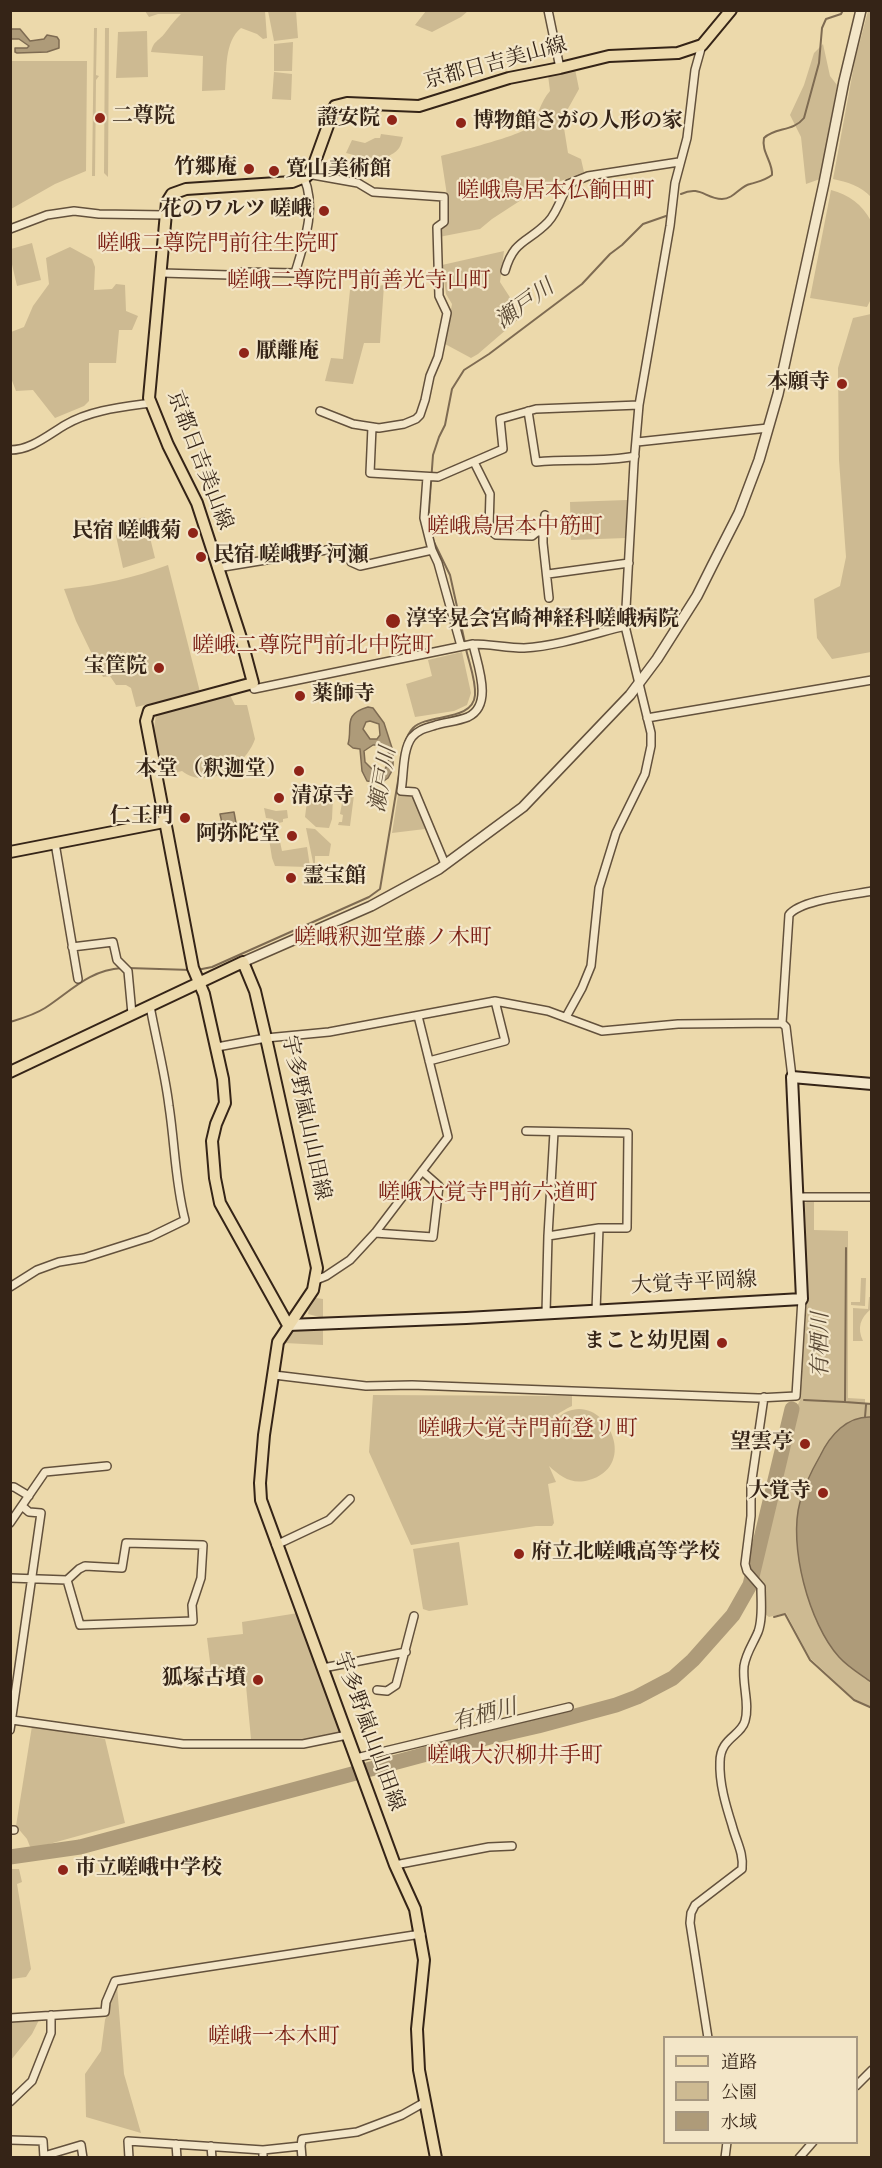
<!DOCTYPE html>
<meta charset="utf-8">
<style>
body{margin:0}
#map{position:relative;width:882px;height:2168px;overflow:hidden;background:#ecd9ab;font-family:Vollkorn,"Noto Serif JP",serif}
canvas{display:block}
.frame{position:absolute;inset:0;border:12px solid #352417;pointer-events:none}
.legend{position:absolute;left:663px;top:2036px;width:195px;height:108px;box-sizing:border-box;background:#f3e6c8;border:2px solid #a79881;margin:0;padding:8px 10px;list-style:none;font-size:18px;color:#352417}
.legend li{display:flex;align-items:center;gap:12px;height:30px}
.legend b{width:30px;border:2px solid #a79881}
</style>
<div id="map">
<canvas width="882" height="2168"></canvas>
<div class="frame"></div>
<ul class="legend">
<li><b style="height:8px;background:#ecd9ab"></b>道路</li>
<li><b style="height:16px;background:#cdba92"></b>公園</li>
<li><b style="height:16px;background:#ae9b79"></b>水域</li>
</ul>
</div>
<script>
const g = document.querySelector('canvas').getContext('2d');
g.lineJoin = 'round';
function fill(path, color) { g.fillStyle = color; g.fill(path, 'evenodd'); }
function strokePath(path, color, width, dash) { g.strokeStyle = color; g.lineWidth = width; g.lineCap = dash ? 'butt' : 'round'; g.setLineDash(dash || []); g.stroke(path); }
function label(font, color, halo, rows, align = 'center') {
  g.font = font + ' Vollkorn,"Noto Serif JP",serif'; g.lineWidth = 4.5; g.setLineDash([]); g.textBaseline = 'middle'; g.strokeStyle = halo; g.fillStyle = color; for (const [text, x, y, turn = 0] of rows) {
    g.save(); g.translate(x, y); g.rotate((+turn || 0) * Math.PI / 180); g.textAlign = isNaN(turn) ? turn : align; if (halo) g.strokeText(text, 0, 0); g.fillText(text, 0, 0); g.restore();
  }
}
fill(new Path2D(`
 M145,11H265L267,38L263,39L257,34L241,28C224,42 227,70 225,90L202,91L203,56L151,52C154,40 158,42 165,33C171,25 174,21 181,14H158L149,17Z
 M268,11H296L298,38L274,41Z
 M426,11V10L468,11L461,17L432,32L415,25Z
 M868,11H872L871,197C861,186 847,182 833,179L855,60Z
 M94,28H97L96,75L99,76L96,80L95,176H92Z
 M105,28H109L108,177L104,173Z
 M147,31L148,77L116,78L118,32Z
 M293,42L292,71H274V44Z
 M823,44L830,76L837,85L820,179L806,184L801,137L790,115L804,85L814,53Z
 M11,61H87L86,171L55,184L11,209Z
 M575,69L579,89L565,114L564,128L568,153L581,159L584,172L535,191L492,219L480,229L439,237L440,228L446,223L447,195L441,156C455,152 523,135 529,127C539,116 540,102 550,91L548,75Z
 M274,72L292,74L291,100L272,99Z
 M381,134L403,137C399,156 392,151 381,162L346,153L352,140L365,143L375,138H380Z
 M831,190C849,195 862,204 871,221L872,297L867,307L810,298Z
 M32,243L41,280L17,286L11,260V249Z
 M70,247L92,259L95,267L94,290L112,289L116,284L125,285L126,311L138,316L132,330H119L116,363H89V401L84,406L55,418L33,390L16,391L11,378V332L24,327L33,306L49,284L46,258Z
 M504,251L500,282L522,316L478,354L471,358L445,344L452,304L446,294L442,265Z
 M384,285L380,343H364L353,384L325,381L331,358L343,359L350,290Z
 M871,314V652L832,659L817,638L814,599L840,586L846,557L839,460L838,368L853,318Z
 M627,500L626,538L571,540L570,502Z
 M145,517L155,558L123,568L116,536L126,521Z
 M168,565L200,692L136,707L131,688L126,685H116L110,676L103,677L76,621L64,589C100,585 134,578 168,565Z
 M462,652L471,693L467,705L454,711L415,717L406,684L432,676L428,660Z
 M230,695L235,705H247L255,739C246,766 207,791 182,771L162,776L153,734L156,715L164,708Z
 M354,795L350,826L338,825L339,822H342L343,815L340,814L343,797Z
 M398,795H413L425,829L392,833Z
 M333,797L332,819L329,828L316,827L305,817L307,801Z
 M264,808L276,811L287,810L288,818L283,819V822L274,824L273,819L266,818Z
 M306,828L315,829L331,844L329,856H315V872Z
 M279,837L282,851L307,847L311,873H307V867L275,866L272,858L269,839Z
 M809,1201H814V1230L848,1231V1398L865,1399V1403H871V1707L854,1699L810,1658L786,1613L769,1617L765,1614L764,1584L757,1576L793,1415L800,1400L807,1301L805,1203Z
 M861,1278H866L865,1306L851,1305V1302H860Z
 M869,1297H871V1309C860,1318 857,1328 863,1341H853V1308L868,1309Z
 M316,1298L323,1299V1318L308,1314L309,1309Z
 M323,1327V1345L285,1343L295,1329Z
 M373,1395L572,1396V1406C558,1413 548,1419 545,1435C548,1431 550,1425 555,1420C597,1379 646,1464 589,1480C572,1485 561,1477 549,1466L556,1482L548,1484L554,1523L552,1526H536L411,1545L369,1452Z
 M459,1542L468,1605L429,1611L423,1609L413,1549Z
 M298,1613L343,1731L306,1739H251L245,1675L212,1678L207,1638L243,1634L242,1622Z
 M32,1726L105,1739L125,1823L31,1849L27,1839L16,1826Z
 M11,1869H19L22,1882L17,1884L31,1969L26,1977L11,1979Z
 M117,1985L124,2074L141,2133L86,2117L85,2074L101,2051L105,2020Z
 M39,2020L32,2034L11,2060V2022Z`), '#cdba92');
const water = new Path2D(`
 M11,29H20L30,41L44,39L47,35L57,37L59,40V48L47,52L17,53L15,52V48H27L29,46L19,39H11Z
 M368,707L373,708L384,723L393,751V769L388,778L381,783L367,781L362,771L360,749L353,748L348,744C353,728 342,714 368,707ZM370,721L379,724L380,735L377,739H370L363,729L366,722ZM373,745H383L389,753L388,764L383,772L374,771L365,762L364,751Z
 M234,812L238,834L225,836L220,814Z
 M871,1417H872L871,1682C860,1674 848,1667 839,1657C809,1624 788,1545 800,1502C804,1486 812,1470 820,1456C830,1435 847,1416 871,1417Z`);
fill(water, '#ae9b79');
strokePath(water, '#7e6b52', 1.5);
strokePath(new Path2D(`
 M681,194C701,185 705,199 722,199C734,199 740,186 750,184C760,181 764,181 772,175C773,162 761,152 764,138C775,127 793,132 804,118L819,63L822,28L826,19L841,14L843,10
 M428,523L433,455L439,437L445,425L452,389L464,370L489,354L582,284L610,254L622,245L643,224L666,216
 M432,538L450,575L465,643
 M128,968L191,970
 M197,970L212,967L369,897L380,889L404,745C406,739 408,733 413,728C428,713 473,722 475,695C476,680 469,663 466,649
 M10,1022C23,1018 34,1015 45,1008C71,991 89,970 122,968
 M804,1400L845,1402L846,1248
 M845,1402L872,1404
 M865,1417L866,1405
 M774,1617L785,1614L810,1660L854,1700L872,1708`), '#7e6b52', 2);
strokePath(new Path2D(`
 M10,1857L80,1847L490,1737L538,1726L616,1705L637,1697L673,1678L693,1660L733,1615L750,1585L792,1409`), '#ae9b79', 15);
const minor = new Path2D(`
 M548,10L560,68
 M310,173L313,175L358,183L373,192L444,197V222L437,227L439,296L447,313L438,357L430,376L425,400L420,415L416,419L404,424L379,428L353,424L320,411
 M10,229L47,215L74,211L99,214L165,215
 M505,271C514,239 528,243 548,222C557,213 562,196 568,184L588,176L679,162
 M162,273L230,275L244,272L295,273C304,243 317,208 304,178
 M528,411L536,462C569,458 602,463 635,456
 M372,427L370,473L438,477L503,449L500,419L536,409L639,405
 M637,442L768,428
 M10,450C31,450 48,435 65,425C90,410 122,407 151,403
 M474,462L490,494L489,529L496,535L532,536L537,532H543
 M427,477L424,518L432,550
 M545,515L543,528V543L549,598
 M217,568L339,548L349,555L351,562L360,566L432,550L438,563L461,646
 M548,574L629,563
 M473,644C490,644 507,648 524,648C558,646 593,634 625,626
 M253,683L254,689L473,644C477,664 494,705 468,717C458,721 447,722 436,725C427,728 419,729 412,737C402,750 404,776 401,791L415,792L445,864
 M647,718L872,680
 M55,843L78,979
 M72,947L113,942L117,960L128,971L132,1014
 M566,1017L582,988L591,966L599,888L616,833L645,774L651,746V733L625,626L634,463L639,405L670,226L675,183L687,138L695,70L702,45
 M782,1023L789,915C800,900 852,895 872,891
 M217,1047L266,1038L329,1032L495,1001L548,1011L602,1031L678,1024L782,1023L786,1027L792,1077
 M429,1061L505,1041L495,1001
 M526,1131L628,1133L627,1228H599L548,1236
 M798,1197H872
 M375,1233L433,1237L439,1186L422,1171
 M316,1280L326,1276L350,1260L375,1233L448,1137L418,1016
 M10,1287L37,1270L59,1262L84,1258L150,1237L185,1220C175,1182 175,1145 169,1106C165,1073 156,1039 150,1006
 M596,1311L599,1228
 M546,1313L548,1236L554,1132
 M274,1375L366,1386L412,1385L758,1398L796,1396L802,1299
 M10,1487H14L29,1496
 M10,1523L45,1472L107,1466
 M276,1545L329,1520L350,1499
 M10,1578L67,1580L79,1569L85,1566L122,1568L126,1543L203,1545L201,1578L192,1605L193,1621L80,1625L67,1580
 M323,1668L406,1652
 M377,1690L387,1691L396,1685L414,1616
 M12,1720L183,1744H303L347,1735
 M10,1730L41,1513L29,1512L22,1506
 M356,1758L569,1707
 M10,1830H14
 M395,1865L489,1847L512,1846
 M10,2018L105,2012L106,2002L115,1981L421,1934
 M708,2038L690,1923L691,1913L695,1905L742,1869C744,1853 736,1841 732,1825C726,1806 719,1783 720,1762C720,1738 741,1736 745,1721C750,1704 742,1685 744,1666C746,1653 753,1644 758,1632C763,1619 761,1601 761,1587L747,1571L745,1564L751,1516V1486L764,1397
 M856,2086L872,2070
 M10,2102L32,2081L51,2033V2015
 M10,2140L43,2141L44,2158
 M176,2144L177,2158
 M211,2146L212,2158
 M301,2146L302,2139L357,2132L402,2115L425,2102
 M44,2156L81,2145L83,2158
 M129,2158L128,2141L263,2150
 M263,2158V2150L301,2146L302,2158
 M725,2158L727,2142
 M799,2158L813,2142`);
const tertiary = new Path2D(`
 M243,962L371,906L439,869L523,807L630,695L657,659L697,596L712,566L739,513L759,460L778,394L824,183L844,81L861,10`);
const secondary = new Path2D(`
 M288,1325L466,1318L802,1299L792,1077L872,1084`);
const primary = new Path2D(`
 M10,852L164,822
 M10,1072L243,962L255,991L266,1038L317,1268L313,1290L278,1342L264,1435L260,1483L261,1500L395,1865L415,1909L424,1960L417,2029L419,2070L436,2158
 M288,1325L220,1203L215,1178L212,1141L216,1124L225,1103L223,1079L204,994L193,968L146,721L149,711L253,683L241,638L197,503L168,445L149,398L167,202L172,194L186,189L292,182L307,176L313,167L335,106L347,103L419,106L509,78L560,68L609,56L678,53L702,45L731,10`);
strokePath(minor, '#63513c', 10);
strokePath(tertiary, '#63513c', 12);
strokePath(secondary, '#352417', 14);
strokePath(primary, '#352417', 14);
strokePath(minor, '#f3e6c8', 7);
strokePath(tertiary, '#f3e6c8', 9);
strokePath(secondary, '#f3e6c8', 10);
strokePath(primary, '#ecd9ab', 10);
for (const [x, y, r, color] of [
 [100,118,6,"#8f2418"],
 [392,120,6,"#8f2418"],
 [461,123,6,"#8f2418"],
 [249,169,6,"#8f2418"],
 [274,171,6,"#8f2418"],
 [324,211,6,"#8f2418"],
 [244,353,6,"#8f2418"],
 [842,384,6,"#8f2418"],
 [193,533,6,"#8f2418"],
 [201,557,6,"#8f2418"],
 [393,621,8,"#8f2418"],
 [159,668,6,"#8f2418"],
 [300,696,6,"#8f2418"],
 [299,771,6,"#8f2418"],
 [279,798,6,"#8f2418"],
 [185,818,6,"#8f2418"],
 [292,836,6,"#8f2418"],
 [291,878,6,"#8f2418"],
 [722,1343,6,"#8f2418"],
 [805,1444,6,"#8f2418"],
 [823,1493,6,"#8f2418"],
 [519,1554,6,"#8f2418"],
 [258,1680,6,"#8f2418"],
 [63,1870,6,"#8f2418"]
]) { const dot = new Path2D(); dot.arc(x, y, r, 0, 2 * Math.PI); g.fillStyle = color; g.fill(dot); strokePath(dot, '#f3e6c8', 2); }
label('21px', '#352417', '#f3e6c8', [
 ["京都日吉美山線",496,65,-15],
 ["京都日吉美山線",198,461,69],
 ["宇多野嵐山山田線",304,1118,78],
 ["大覚寺平岡線",694,1285,-3],
 ["宇多野嵐山山田線",367,1732,70]
]);
label('bold 21px', '#352417', '#f3e6c8', [
 ["二尊院",112,118,"left"],
 ["證安院",380,120],
 ["博物館さがの人形の家",473,123,"left"],
 ["竹郷庵",237,169],
 ["寛山美術館",286,171,"left"],
 ["花のワルツ 嵯峨",312,211],
 ["厭離庵",256,353,"left"],
 ["本願寺",830,384],
 ["民宿 嵯峨菊",181,533],
 ["民宿 嵯峨野 河瀬",213,557,"left"],
 ["淳宰晃会宮崎神経科嵯峨病院",406,621,"left"],
 ["宝筐院",147,668],
 ["薬師寺",312,696,"left"],
 ["本堂 （釈迦堂）",287,771],
 ["清凉寺",291,798,"left"],
 ["仁王門",173,818],
 ["阿弥陀堂",280,836],
 ["霊宝館",303,878,"left"],
 ["まこと幼児園",710,1343],
 ["望雲亭",793,1444],
 ["大覚寺",811,1493],
 ["府立北嵯峨高等学校",531,1554,"left"],
 ["狐塚古墳",246,1680],
 ["市立嵯峨中学校",75,1870,"left"]
], 'right');
label('22px', '#7a1f14', '#f3e6c8', [
 ["嵯峨鳥居本仏餉田町",556,193],
 ["嵯峨二尊院門前往生院町",218,246],
 ["嵯峨二尊院門前善光寺山町",359,283],
 ["嵯峨鳥居本中筋町",515,529],
 ["嵯峨二尊院門前北中院町",313,648],
 ["嵯峨釈迦堂藤ノ木町",393,940],
 ["嵯峨大覚寺門前六道町",488,1195],
 ["嵯峨大覚寺門前登リ町",528,1431],
 ["嵯峨大沢柳井手町",515,1758],
 ["嵯峨一本木町",274,2039]
]);
label('italic 22px', '#594834', '#f3e6c8', [
 ["瀬戸川",526,306,-36],
 ["瀬戸川",385,780,-80],
 ["有栖川",823,1345,-90],
 ["有栖川",485,1717,-15]
]);
</script>
